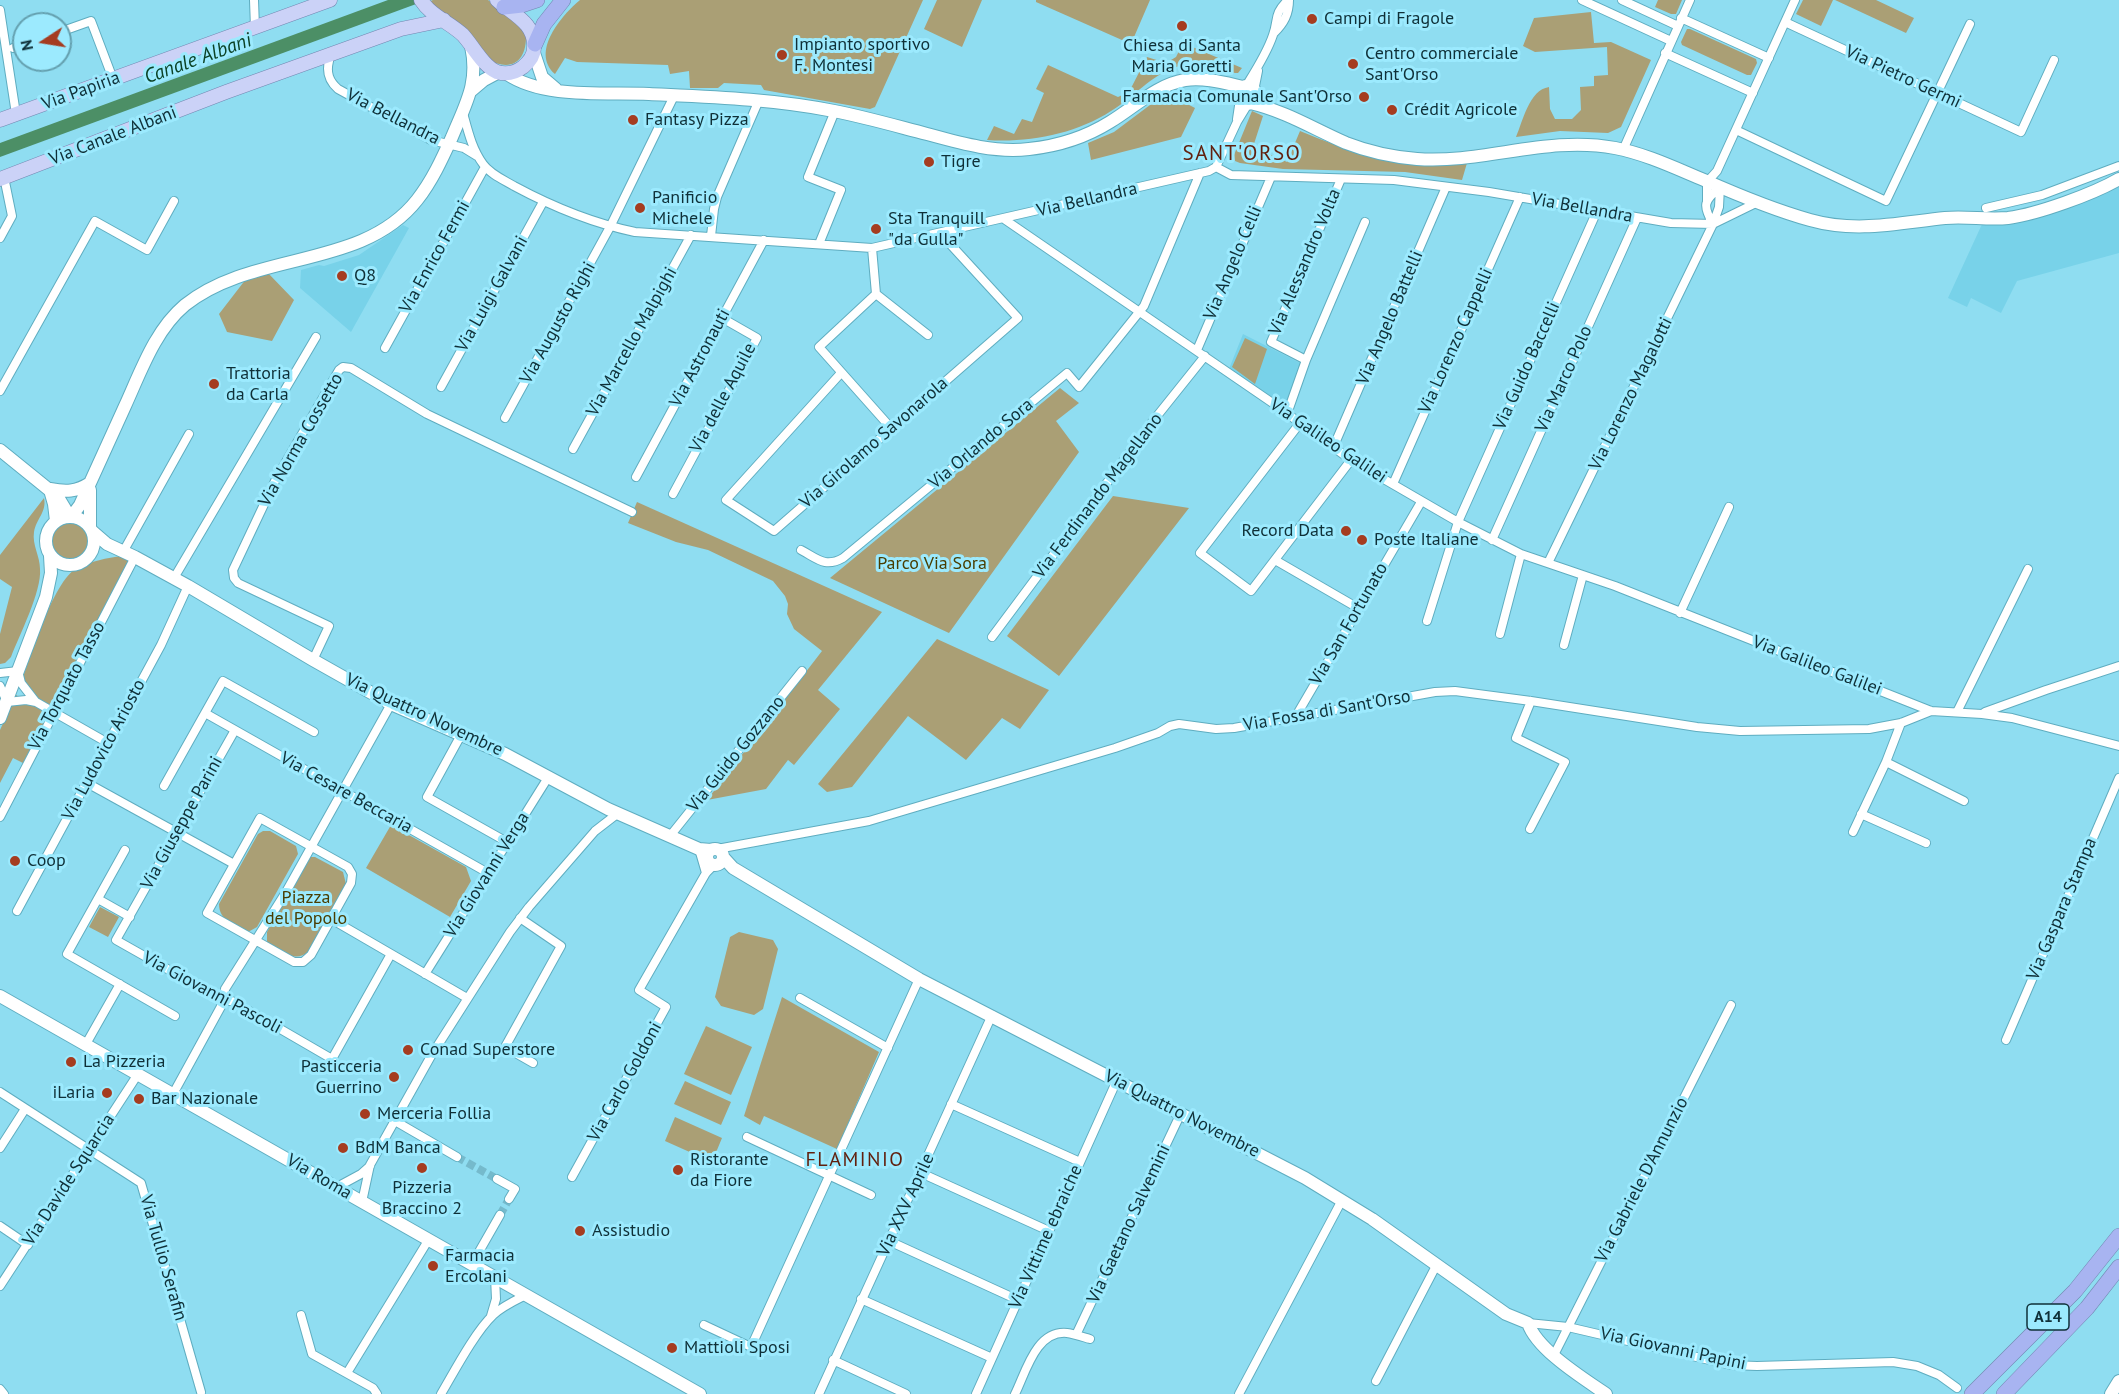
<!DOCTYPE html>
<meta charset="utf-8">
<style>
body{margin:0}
#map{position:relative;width:2119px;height:1394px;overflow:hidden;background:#8fddf1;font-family:"PT Sans",sans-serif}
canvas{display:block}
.north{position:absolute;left:12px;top:12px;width:60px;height:60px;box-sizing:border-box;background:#9ceafe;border:2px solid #64a0af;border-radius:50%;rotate:258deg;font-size:16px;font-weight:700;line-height:24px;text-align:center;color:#0f3038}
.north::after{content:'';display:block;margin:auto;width:21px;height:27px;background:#a53c20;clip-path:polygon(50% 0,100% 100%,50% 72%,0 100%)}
</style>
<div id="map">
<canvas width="2119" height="1394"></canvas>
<div class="north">N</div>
</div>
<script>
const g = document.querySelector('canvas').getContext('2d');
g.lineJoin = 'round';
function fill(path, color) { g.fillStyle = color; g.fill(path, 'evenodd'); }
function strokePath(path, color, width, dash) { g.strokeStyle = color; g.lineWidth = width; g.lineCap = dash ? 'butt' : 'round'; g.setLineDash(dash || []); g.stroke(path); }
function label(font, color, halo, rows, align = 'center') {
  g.font = font + ' "PT Sans",sans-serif'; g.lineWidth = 6; g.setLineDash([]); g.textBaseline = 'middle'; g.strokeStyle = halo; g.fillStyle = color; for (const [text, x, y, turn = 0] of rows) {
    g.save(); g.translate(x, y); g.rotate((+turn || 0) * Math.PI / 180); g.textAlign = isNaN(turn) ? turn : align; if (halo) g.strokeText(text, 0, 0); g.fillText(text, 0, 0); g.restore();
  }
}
fill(new Path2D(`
 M2119,185V253L2017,281L2001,313L1971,298L1967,307L1948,298L1983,222Z
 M403,225L409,228L351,332L300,288L301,270L319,265L324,266L359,255Z
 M1243,334L1302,364L1286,406L1229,369Z`), '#78d2e9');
fill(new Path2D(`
 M433,0H488L517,22L526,34C527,61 512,73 487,59L428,2Z
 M580,0H923L875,107L870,109L764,90L761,85L724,83L718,88H690L689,71L670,74L668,65L577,62L565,58L555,74C530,52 562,15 580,0Z
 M937,0H982L962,47L924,29Z
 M1036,0H1150L1131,44L1036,2Z
 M1658,0H1682L1676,14H1671L1655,7Z
 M1803,0H1833L1821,26L1796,14Z
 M1835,0H1876L1914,18L1906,33Z
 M1591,12L1594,43L1611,42L1651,60L1621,127L1608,133L1560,131L1516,137C1523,121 1529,90 1549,87L1550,109L1555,119H1572L1581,110L1580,87L1594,86V76L1608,75L1607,47L1535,52L1523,46L1534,18Z
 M1687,29H1690L1756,59L1757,63L1751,75H1747L1682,45L1681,42Z
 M1183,43L1242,68L1238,73H1235C1218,68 1194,61 1176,67C1151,75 1133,98 1111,111C1076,134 1028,143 987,140L994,126L1014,134L1022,119L1032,122L1044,93L1036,89L1048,65L1118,97L1129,92L1147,57L1166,63L1176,57Z
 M1166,93L1195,108L1181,137L1091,160L1088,143L1114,132Z
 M1252,111L1263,116L1253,147L1287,162L1300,131C1356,154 1406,171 1467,163L1462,180L1405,172L1283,169L1240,163L1235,161L1234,155Z
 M268,273L294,300L272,341L227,332L219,314L246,279Z
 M1245,338L1267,349L1255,384L1232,367Z
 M1060,388L1079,403L1056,421L1079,452L949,633L830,578Z
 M1113,496L1189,508L1059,676L1007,636Z
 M44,498C47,512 36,519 34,532C32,545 40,556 40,569C42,591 19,636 11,657L5,663L0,664V634L12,587L0,579V555Z
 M637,502L882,612L818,690L840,709L794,765L788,760L766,789L707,800L822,651L794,629L787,614L788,604L785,596L773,581L708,550L676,542L628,523Z
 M50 542a20 20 0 1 1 40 0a20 20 0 1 1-40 0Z
 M122,556L130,560L53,707L19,688C30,660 52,582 77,568C91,561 107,558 122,556Z
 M937,639L1049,690L1020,729L1002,718L966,760L908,716L852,787L827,792L818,784Z
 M16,695L50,714L25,764L13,758L0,783V730Z
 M391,825L466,867L471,881L450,917L366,868Z
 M263,831H270L296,846L298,854L257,927L248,932C235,925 219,921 219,904L258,834Z
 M311,857H315L343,872L346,884L309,951C295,964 281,951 267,943V932L308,859Z
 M100,907L119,917L108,937L89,927Z
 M739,932L773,940L778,949L763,1009L754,1015L721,1006L715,997L730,937Z
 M782,997L879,1052L837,1149L764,1116L760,1125L744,1116Z
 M706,1026L752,1047L731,1095L684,1074Z
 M685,1081L731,1102L721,1125L674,1104Z
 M675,1117L722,1138L712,1162L665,1141Z`), '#aa9f75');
fill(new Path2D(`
 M388,0H427L0,157V143Z`), '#4c8f66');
strokePath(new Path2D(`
 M457,1157L497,1179
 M500,1215L509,1199`), '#75bacc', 8, [8, 4]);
const street = new Path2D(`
 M254,0L255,28
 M1582,0L1671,41
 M1622,0L1678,26
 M0,10L16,114
 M1681,18L1769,58
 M1785,22L2021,132L2054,60
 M60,32L91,21L113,79
 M1274,33C1284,23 1289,14 1289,0
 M13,48L24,44
 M1665,53L1753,93
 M329,61C326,73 329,81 338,89L431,140L464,148L477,156
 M1246,86C1256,70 1267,53 1273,35C1279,18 1273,15 1288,0
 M1254,91L1258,71
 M463,113C468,131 472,149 483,164C490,174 504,180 514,186C553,207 592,223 635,232L872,248L1209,171L1216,167
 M1237,119L1240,99
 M1736,130L1886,201L1970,24
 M1623,150L1690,0
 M1216,167L1231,175L1394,180L1489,192L1671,223L1713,224L1758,202
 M1216,167L1237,122L1248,104
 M1707,201V182L1717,171L1795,0
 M1986,208L2042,195L2119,166
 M1004,219L1274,404L1351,460L1458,522L1521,554L1615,586L1931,711L1982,714L2012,718L2119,746
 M1713,224C1702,205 1704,201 1720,187
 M711,236L714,209L717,197L759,100
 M0,238L12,216L4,177
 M819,244L841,190L808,177L835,111
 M872,248L876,294L928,335
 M876,294L819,347L891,428
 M385,348L485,167
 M1197,350L1271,177
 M1306,360L1271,342L1341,179
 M841,373L726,500L774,531L1018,318L940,233
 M441,387L543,202
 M0,391L95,221L147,250L174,201
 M1287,414L1306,360L1365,222
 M505,418L610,227L674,96
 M1300,423L1200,553L1251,591L1351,460
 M1333,448L1446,187
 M573,449L691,235
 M636,477L764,240
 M1393,484L1520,197
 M673,494L757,338L722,318
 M1492,540L1637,218
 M801,550C818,559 825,568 843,558L1067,373L1079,387L1144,306L1200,173
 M123,552L189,434
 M1275,560L1358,608
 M1548,563L1713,224L1719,207L1720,187
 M174,578L316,337
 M1680,613L1729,507
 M1427,621L1458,522L1597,211
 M1500,634L1521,554
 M992,637L1153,421L1205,356
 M1564,645L1583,575
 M313,660L329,626L238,583L234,578L233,570L276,479L339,370L343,367L351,368L427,414L632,512
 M0,673L18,671L21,683L35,701
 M0,686L7,702L26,700L36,702L108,743
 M1957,712L2028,569
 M1985,712L2046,690L2119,666
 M205,713L488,873
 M1296,716L1421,502
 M235,730L116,940L224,1001H232L332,1059L391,954
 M461,735L427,797L507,842
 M1886,762L1964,801
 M87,783L234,864
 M164,786L223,681L314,732
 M1861,814L1926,843
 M0,817L135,557
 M260,818L348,867L352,874L351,883L311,955L303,962H294L207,913Z
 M1530,829L1565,762L1516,738L1531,701
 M1853,832L1886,762L1901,723
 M670,836L802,671
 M699,849L706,873
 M717,849L869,821L1115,748L1158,733L1170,726L1179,724L1216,729L1234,728L1435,692L1455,691L1531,701L1697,727L1740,731L1869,729L1901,723L1931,711
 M125,850L67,954L175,1016
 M98,899L130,917
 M17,911L161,645L188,586
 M520,918L561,946L505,1047L533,1063
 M331,919L467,998
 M425,974L549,776
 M800,998L888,1048
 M2006,1040L2119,778
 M86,1044L120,984
 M0,1092L141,1183L201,1392
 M173,1094L224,1001L225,989L286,892L391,704
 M951,1104L1080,1162
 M395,1121L457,1157
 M747,1137L871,1195
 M0,1148L25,1109
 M921,1173L1049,1231
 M572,1177L666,1007L639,990L706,873L714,865
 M497,1179L515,1189L509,1199
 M337,1187L361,1174L370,1166
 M362,1202L370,1165L431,1056L510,932L529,907L595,831L617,814
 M0,1226L28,1245
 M889,1241L1018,1300
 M472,1264L500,1215
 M0,1286L138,1074
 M861,1299L992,1358
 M301,1315L312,1354L373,1388L377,1394
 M491,1316L496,1299L495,1277
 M1528,1323L1568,1327L1731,1365L1757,1366L1893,1362L1917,1366L1939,1375L1957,1388
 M704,1325L751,1347L919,979
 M1076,1335L1181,1113
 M1554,1355L1731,1005
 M833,1360L906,1394
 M347,1373L429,1239
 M1376,1381L1437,1264
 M0,1389L4,1394
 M441,1394C454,1372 475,1332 493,1315C503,1306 514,1301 526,1295
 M819,1394L992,1015
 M976,1394L1117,1080
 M1015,1394C1026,1372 1036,1330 1067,1333C1074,1334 1083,1337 1090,1339
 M1239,1394L1342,1200`);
const secondary = new Path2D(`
 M534,53L542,77L556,89
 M507,74C544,99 605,92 649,94C711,97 773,99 834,111C865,117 896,126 927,134C960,143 994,153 1029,149C1058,146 1086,137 1110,122C1135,107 1156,85 1185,80C1204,77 1225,83 1243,87
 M1238 95a9 9 0 1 1 18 0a9 9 0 1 1-18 0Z
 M471,91L484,80L499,72
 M1250,103C1285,111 1314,129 1346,143C1369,152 1393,157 1417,159C1483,164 1548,135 1615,148C1646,154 1675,168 1704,180C1738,195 1774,210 1810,220C1856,233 1898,223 1945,218C1966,216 1987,220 2008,218C2038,214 2093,194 2119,179
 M0,450L58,497L70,517
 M50,489C66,492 76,492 90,483
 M50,490L54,504L56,521
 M90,490V528
 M46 541a24 24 0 1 1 48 0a24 24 0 1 1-48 0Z
 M71,517L80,505C95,472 110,439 125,406C141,371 155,330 185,305C254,250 362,270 417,200C432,181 442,159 452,137C466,103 479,83 471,46
 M92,531L107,544L135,557L188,586L313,660L391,704L505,754L608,809L699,849L711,850
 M0,718L46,597L51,573L50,556
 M707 857a8 8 0 1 1 16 0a8 8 0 1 1-16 0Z
 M723,857L733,868L919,979L1305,1178L1372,1219L1506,1314L1528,1323C1537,1350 1583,1378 1606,1394
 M0,996L700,1394
 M2111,1394L2119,1381`);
const primary = new Path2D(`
 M421,0C431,16 449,22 463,35C473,46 483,66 497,72C507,75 515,73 523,67C529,62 534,55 534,48C536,23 512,14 497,0
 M0,120L330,0
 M0,179L226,92L401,29L444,20`);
const highway = new Path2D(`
 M504,7L522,5L537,0
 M535,44L544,24L563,0
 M1972,1394L2075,1291L2119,1236
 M2004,1394L2087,1308L2119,1267`);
strokePath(street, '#5fadc0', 10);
strokePath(secondary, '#5fadc0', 14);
strokePath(primary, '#7286b0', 15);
strokePath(highway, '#7286b0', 16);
strokePath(street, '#fff', 8);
strokePath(secondary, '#fff', 12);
strokePath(primary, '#cbd2f7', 14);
strokePath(highway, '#a8b4f1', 15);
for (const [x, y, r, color] of [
 [1312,19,6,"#a53c20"],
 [1182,26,6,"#a53c20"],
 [782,55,6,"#a53c20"],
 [1353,64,6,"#a53c20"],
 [1364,97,6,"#a53c20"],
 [1392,110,6,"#a53c20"],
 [633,120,6,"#a53c20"],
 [929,162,6,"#a53c20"],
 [640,208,6,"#a53c20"],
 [876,229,6,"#a53c20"],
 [342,276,6,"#a53c20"],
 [214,384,6,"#a53c20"],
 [1346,531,6,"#a53c20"],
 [1362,540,6,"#a53c20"],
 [15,861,6,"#a53c20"],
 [408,1050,6,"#a53c20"],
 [71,1062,6,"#a53c20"],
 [394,1077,6,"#a53c20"],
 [107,1093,6,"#a53c20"],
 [139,1099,6,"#a53c20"],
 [365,1114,6,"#a53c20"],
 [343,1148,6,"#a53c20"],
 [422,1168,6,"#a53c20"],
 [678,1170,6,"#a53c20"],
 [580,1231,6,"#a53c20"],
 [433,1266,6,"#a53c20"],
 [672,1348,6,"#a53c20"]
]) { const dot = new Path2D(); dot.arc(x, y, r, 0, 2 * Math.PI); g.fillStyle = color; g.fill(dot); strokePath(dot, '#9ceafe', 2); }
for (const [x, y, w] of [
 [2048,1317,42]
]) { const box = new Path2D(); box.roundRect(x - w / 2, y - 13, w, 26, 4.5); g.fillStyle = '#9ceafe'; g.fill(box); strokePath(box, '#0f3038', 1.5); }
label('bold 16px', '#0f3038', null, [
 ["A14",2048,1317]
]);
label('18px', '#0f3038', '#9ceafe', [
 ["Campi di Fragole",1324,19],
 ["Impianto sportivo",794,45],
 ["F. Montesi",794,66],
 ["Chiesa di Santa",1182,46,"center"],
 ["Maria Goretti",1182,67,"center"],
 ["Centro commerciale",1365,54],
 ["Sant'Orso",1365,75],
 ["Farmacia Comunale Sant'Orso",1352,97,"right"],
 ["Crédit Agricole",1404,110],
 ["Fantasy Pizza",645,120],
 ["Tigre",941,162],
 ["Panificio",652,198],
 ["Michele",652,219],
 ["Sta Tranquill",888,219],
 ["\"da Gulla\"",888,240],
 ["Q8",354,276],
 ["Trattoria",226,374],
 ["da Carla",226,395],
 ["Record Data",1334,531,"right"],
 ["Poste Italiane",1374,540],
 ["Coop",27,861],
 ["Conad Superstore",420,1050],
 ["La Pizzeria",83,1062],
 ["Pasticceria",382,1067,"right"],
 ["Guerrino",382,1088,"right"],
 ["iLaria",95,1093,"right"],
 ["Bar Nazionale",151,1099],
 ["Merceria Follia",377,1114],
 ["BdM Banca",355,1148],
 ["Ristorante",690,1160],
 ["da Fiore",690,1181],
 ["Pizzeria",422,1188,"center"],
 ["Braccino 2",422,1209,"center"],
 ["Assistudio",592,1231],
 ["Farmacia",445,1256],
 ["Ercolani",445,1277],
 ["Mattioli Sposi",684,1348]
], 'left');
label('18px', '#0f3038', '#9ceafe', [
 ["Via Pietro Germi",1903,77,25],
 ["Via Papiria",81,91,-20],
 ["Via Bellandra",393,117,27],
 ["Via Canale Albani",113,136,-21],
 ["Via Bellandra",1087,200,-13],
 ["Via Bellandra",1582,208,10],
 ["Via Enrico Fermi",435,257,-61],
 ["Via Alessandro Volta",1305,262,-67],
 ["Via Angelo Celli",1233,263,-67],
 ["Via Luigi Galvani",492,294,-61],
 ["Via Angelo Battelli",1390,318,-67],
 ["Via Augusto Righi",558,323,-61],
 ["Via Lorenzo Cappelli",1456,341,-66],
 ["Via Marcello Malpighi",632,342,-61],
 ["Via Astronauti",700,358,-62],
 ["Via Guido Baccelli",1527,366,-66],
 ["Via Marco Polo",1564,379,-66],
 ["Via Lorenzo Magalotti",1631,394,-64],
 ["Via delle Aquile",723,398,-62],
 ["Via Norma Cossetto",301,440,-60],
 ["Via Galileo Galilei",1328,441,34],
 ["Via Girolamo Savonarola",874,443,-41],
 ["Via Orlando Sora",981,444,-40],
 ["Via Ferdinando Magellano",1098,496,-53],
 ["Via San Fortunato",1349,624,-60],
 ["Via Galileo Galilei",1817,666,21],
 ["Via Torquato Tasso",67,686,-62],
 ["Via Fossa di Sant'Orso",1327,711,-10],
 ["Via Quattro Novembre",424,715,25],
 ["Via Ludovico Ariosto",104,750,-62],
 ["Via Guido Gozzano",736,754,-51],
 ["Via Cesare Beccaria",346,793,29],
 ["Via Giuseppe Parini",182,823,-61],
 ["Via Giovanni Verga",487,875,-58],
 ["Via Gaspara Stampa",2062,909,-67],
 ["Via Giovanni Pascoli",212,993,28],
 ["Via Carlo Goldoni",625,1082,-61],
 ["Via Quattro Novembre",1182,1114,27],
 ["Via Roma",319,1177,30],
 ["Via Davide Squarcia",69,1180,-57],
 ["Via Gabriele D'Annunzio",1642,1180,-63],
 ["Via XXV Aprile",906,1205,-65],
 ["Via Gaetano Salvemini",1129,1224,-65],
 ["Via Vittime ebraiche",1046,1237,-66],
 ["Via Tullio Serafin",163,1258,74],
 ["Via Giovanni Papini",1673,1349,12]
]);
label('18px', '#493d01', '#9ceafe', [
 ["Parco Via Sora",932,564],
 ["Piazza",306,898],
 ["del Popolo",306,919]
]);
label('italic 20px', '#0b4226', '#9ceafe', [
 ["Canale Albani",198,59,-20]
]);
g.letterSpacing = '1.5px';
label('20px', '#611f0d', '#9ceafe', [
 ["FLAMINIO",855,1160]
]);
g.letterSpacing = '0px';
g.letterSpacing = '1.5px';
label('21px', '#611f0d', '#9ceafe', [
 ["SANT'ORSO",1242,154]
]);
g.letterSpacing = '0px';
</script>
